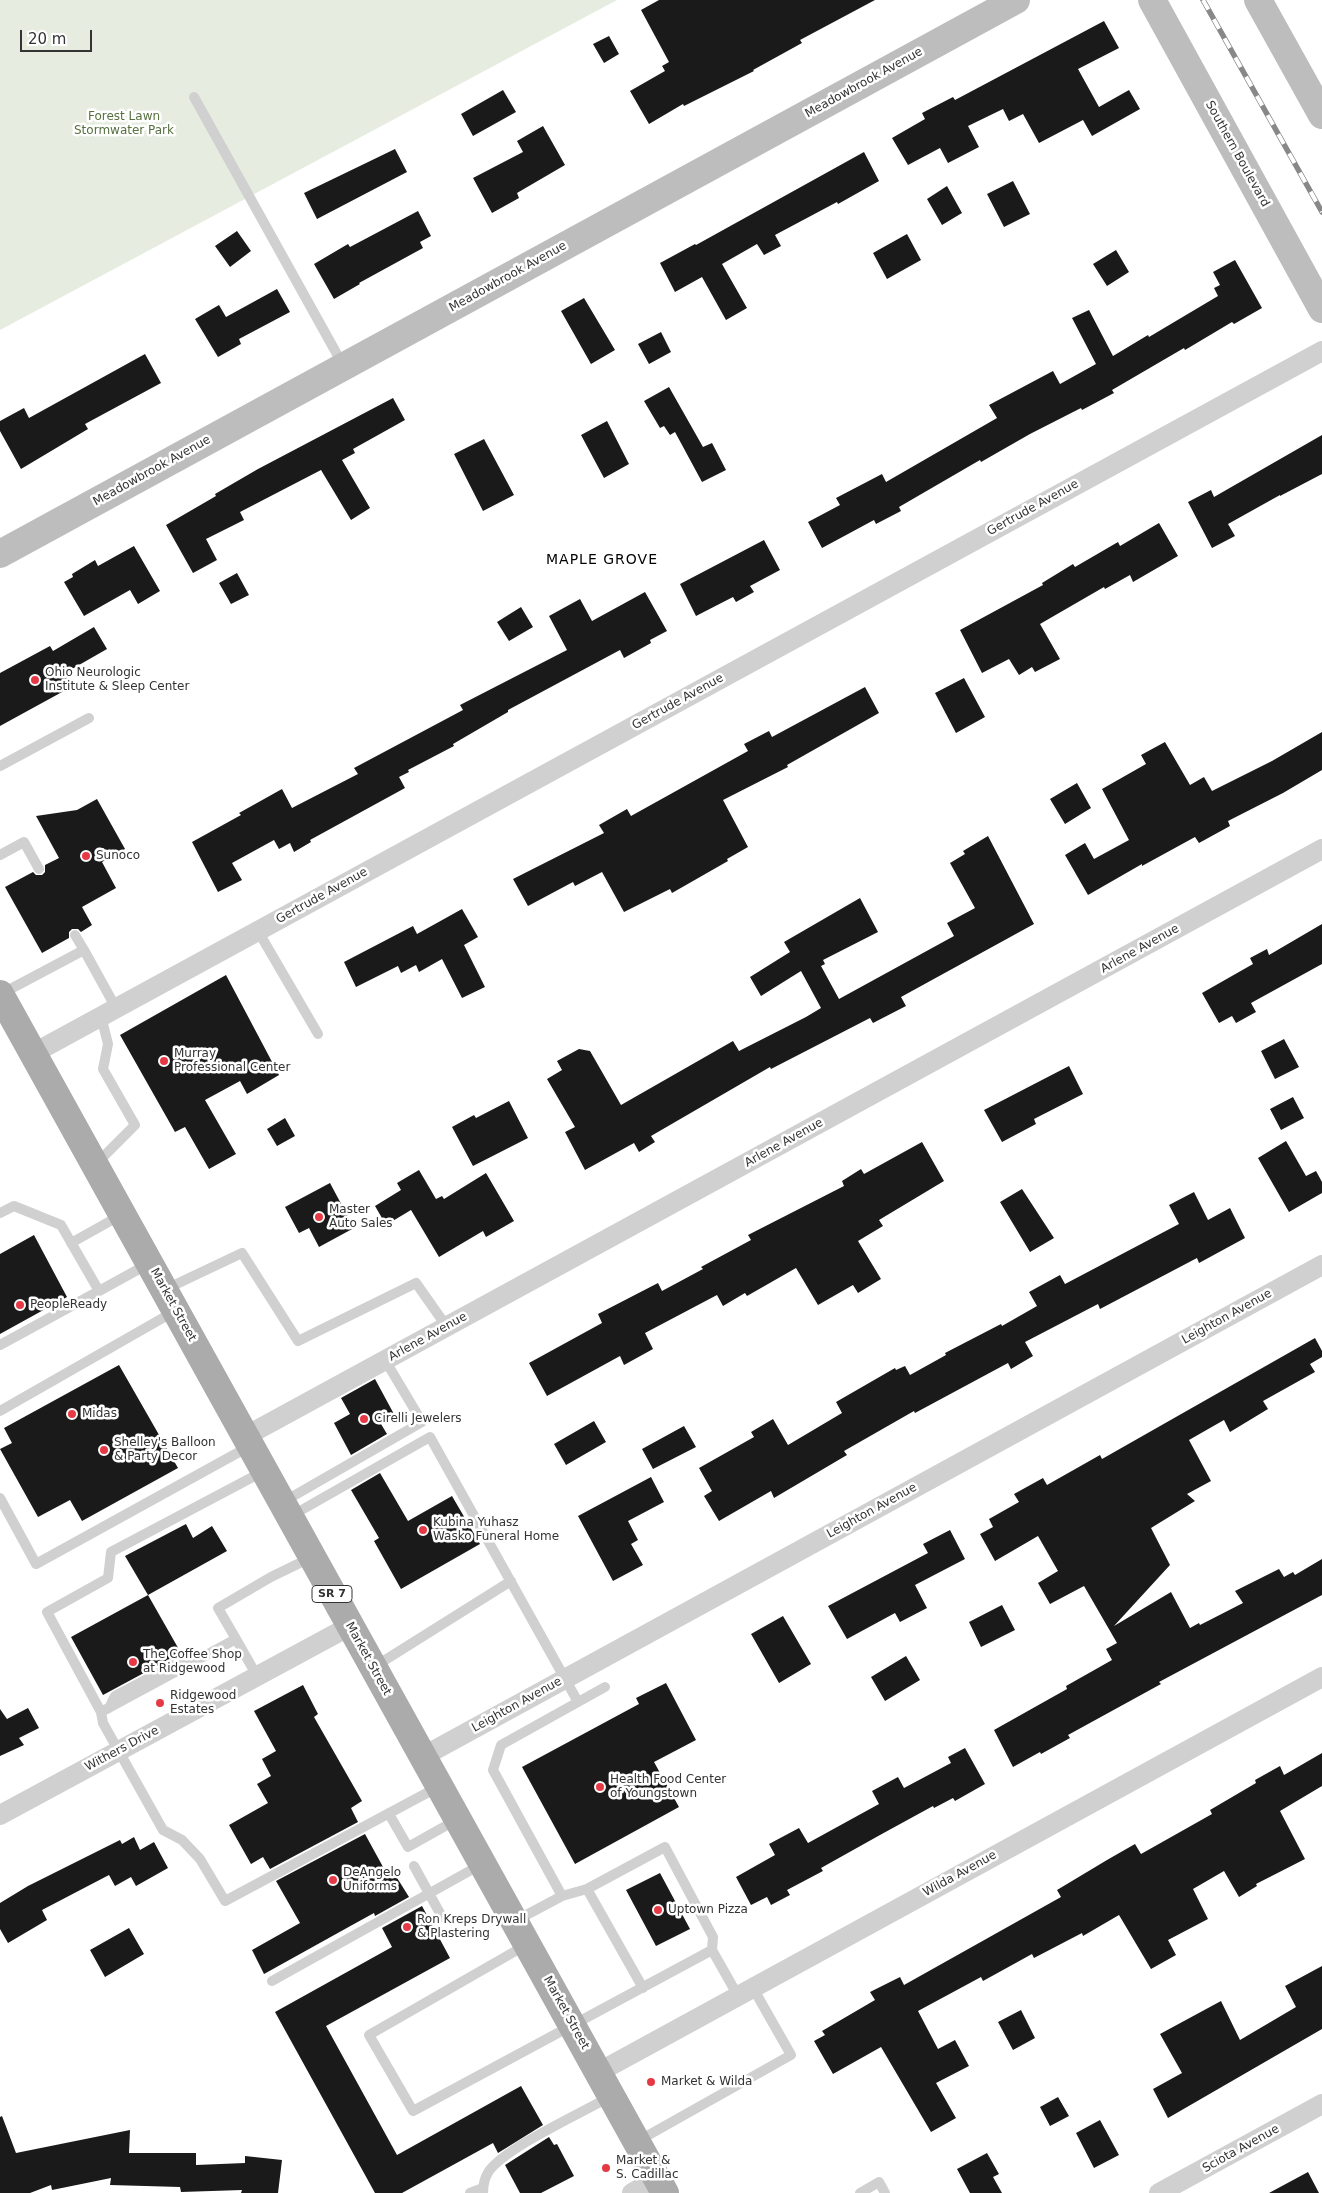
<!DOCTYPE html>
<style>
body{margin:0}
#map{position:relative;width:1322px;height:2193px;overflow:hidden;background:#fff;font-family:"DejaVu Sans",sans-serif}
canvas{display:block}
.scale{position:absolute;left:20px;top:30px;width:72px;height:22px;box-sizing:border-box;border:2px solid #333;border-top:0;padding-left:6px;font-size:15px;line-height:18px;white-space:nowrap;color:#333;-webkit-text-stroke:4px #fff;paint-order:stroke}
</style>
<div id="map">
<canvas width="1322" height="2193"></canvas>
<div class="scale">20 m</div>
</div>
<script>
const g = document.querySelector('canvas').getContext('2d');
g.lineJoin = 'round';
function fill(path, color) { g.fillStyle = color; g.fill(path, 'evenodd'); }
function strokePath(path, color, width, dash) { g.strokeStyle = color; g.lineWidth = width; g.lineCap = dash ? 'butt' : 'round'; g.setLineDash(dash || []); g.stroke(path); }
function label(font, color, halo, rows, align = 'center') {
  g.font = font + ' "DejaVu Sans",sans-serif'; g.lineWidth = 5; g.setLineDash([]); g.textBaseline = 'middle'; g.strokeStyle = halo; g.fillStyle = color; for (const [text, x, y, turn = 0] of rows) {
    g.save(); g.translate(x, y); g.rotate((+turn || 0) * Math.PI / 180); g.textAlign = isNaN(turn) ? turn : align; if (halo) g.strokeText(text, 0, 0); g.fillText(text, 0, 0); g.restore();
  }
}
fill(new Path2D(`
 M0,0H617L0,330Z`), '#e6ecdf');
fill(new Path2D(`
 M659,0H875L800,40L802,43L753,70L754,71L684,106L683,104L649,124L630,91L665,71L662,66L669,62L641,10Z
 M1104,21L1119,48L1078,69L1099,107L1129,90L1140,109L1092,136L1083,120L1039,143L1023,114L1009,121L1003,109L968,126L979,147L948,163L940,148L908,165L892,138L925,119L922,113L953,97L955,100Z
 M609,36L619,54L604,63L593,44Z
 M503,90L516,112L473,136L461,114Z
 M543,126L565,165L517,193L519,198L492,213L473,178L523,152L517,141Z
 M395,149L407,172L317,219L304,193Z
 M864,152L879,181L838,204L837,202L775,235L781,246L764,255L757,244L722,264L747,308L726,320L702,277L675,292L660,263L695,244L696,245Z
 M1013,181L1030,214L1004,227L987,194Z
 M947,186L962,213L942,225L927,199Z
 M418,211L431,236L420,242L423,248L359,283L360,284L334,299L314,264L348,244L350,247Z
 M237,231L251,251L230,267L215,246Z
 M907,234L921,260L887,279L873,253Z
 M1116,250L1129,272L1107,286L1093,264Z
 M1235,260L1262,308L1234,324L1232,322L1185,350L1184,348L1112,390L1114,393L1082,410L1081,408L1030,434L981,462L980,460L899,507L901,511L876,524L874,520L822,548L808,522L840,505L836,498L882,474L886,482L997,418L989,405L1053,371L1060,384L1096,364L1072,318L1089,310L1113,356L1148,335L1149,337L1218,296L1214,288L1220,285L1213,272Z
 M277,289L290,312L239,339L241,344L218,357L195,319L219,305L226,317Z
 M584,298L615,350L591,364L561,311Z
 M661,332L671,352L649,364L638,344Z
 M145,354L161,383L85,424L88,429L21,469L0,431V421L24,408L29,418Z
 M669,387L703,447L712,443L726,470L702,482L675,432L670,435L664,426L660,428L644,401Z
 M393,398L405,420L353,449L355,453L342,460L370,508L351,520L321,470L240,512L244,520L206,539L217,560L193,573L166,525L216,496L215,494L258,469Z
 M607,421L629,464L604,478L581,435Z
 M1322,435V474L1280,496V495L1228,524L1235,536L1212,548L1188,502L1211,490L1214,497Z
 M484,439L514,495L483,511L454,454Z
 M1159,523L1178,556L1133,582L1130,575L1105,589L1104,587L1040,624L1060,659L1035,672L1032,667L1019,675L1009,659L982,673L960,630L1043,585L1042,583L1073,564L1075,567L1118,542L1120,546Z
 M764,540L780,570L750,586L754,592L736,602L733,597L696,616L680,584Z
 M134,546L160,591L138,604L130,590L84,616L64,582L73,577L72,574L95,560L98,566Z
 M237,573L249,595L231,604L219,583Z
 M645,592L667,631L650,640L651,643L624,658L620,650L508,710V712L453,744L454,746L408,770L409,772L399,777L405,788L310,840L311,842L294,852L290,843L279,849L274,840L232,863L242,880L218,892L192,842L241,815L239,813L282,789L292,808L358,774L354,768L463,710L460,705L567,650L549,616L580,599L592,621Z
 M521,607L533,627L509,641L497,622Z
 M94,627L107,649L65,673L73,686L0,726V673L50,646L53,651Z
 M964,678L985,717L956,733L935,693Z
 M865,687L879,713L787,765L788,767L723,800L748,847L727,859L728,861L672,893L670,889L624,912L602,872L575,886L573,882L528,906L513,879L604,833L599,825L627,809L631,816L748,751L744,744L769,731L772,737Z
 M1322,732V770L1283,793L1228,821L1230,826L1199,843L1195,837L1142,866V864L1088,895L1065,855L1085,843L1094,859L1129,840L1102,789L1146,764L1141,755L1165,742L1190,785L1204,777L1212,791L1272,761Z
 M1077,783L1091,808L1065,824L1050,799Z
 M97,799L125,849L102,862L116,888L82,907L92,925L81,932L78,929H72L69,932V938L42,953L5,887L33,872L36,875H42L45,872V865L59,858L36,816L77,810Z
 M988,836L1034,924L901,997L906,1006L873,1023L870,1018L771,1069L770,1067L651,1136L655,1142L639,1152L634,1143L585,1170L565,1132L575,1127L547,1079L562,1070L557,1061L579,1049L590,1051L621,1105L733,1041L739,1051L806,1017L821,1008L801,971L761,996L750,977L790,952L784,942L860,898L878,932L823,960L825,964L821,966L839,999L954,936L947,923L975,908L950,863L965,854L963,851Z
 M462,909L478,937L464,945L485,987L462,998L442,959L419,972L416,965L401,973L398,966L356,987L344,962L413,926L417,934Z
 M1322,924V964L1251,1003L1256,1012L1236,1023L1232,1016L1219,1023L1202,993L1253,964L1250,958L1267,949L1269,955Z
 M226,975L279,1075L247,1094L240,1081L205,1100L236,1154L209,1169L185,1127L175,1132L120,1035Z
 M1284,1039L1299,1067L1275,1079L1261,1051Z
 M1069,1066L1083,1094L1034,1119L1036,1124L1002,1142L984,1110Z
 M1293,1097L1304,1118L1281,1130L1270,1109Z
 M509,1101L528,1138L473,1166L452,1127L474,1115L476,1118Z
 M285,1118L295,1136L277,1146L267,1129Z
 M1286,1141L1306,1176L1316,1171L1322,1182V1193L1289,1212L1258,1158Z
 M922,1142L944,1181L879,1220L883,1226L858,1241L881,1279L858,1293L853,1285L818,1305L796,1268L747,1296L745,1293L723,1306L717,1295L645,1333L653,1349L624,1365L620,1356L547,1396L529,1363L602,1323L598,1314L658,1283L662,1291L703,1269L701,1267L751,1240L748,1235L844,1186L842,1181L861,1169L864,1174Z
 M419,1170L436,1199L442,1196L444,1199L486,1173L514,1221L486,1237L483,1231L439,1257L411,1210L386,1225L375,1206L401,1190L397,1183Z
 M330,1183L354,1228L319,1247L309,1228L299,1233L285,1207Z
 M1022,1189L1054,1238L1030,1252L1000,1202Z
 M1194,1192L1208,1220L1230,1208L1245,1238L1199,1263L1197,1258L1100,1309L1098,1304L1025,1342L1033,1356L1011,1369L1008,1363L915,1413L914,1411L844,1451L847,1455L774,1498L771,1491L719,1521L704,1496L712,1491L699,1468L754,1437L751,1432L773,1419L788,1445L842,1413L836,1402L895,1368L896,1370L905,1366L910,1375L946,1355L945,1353L1001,1324L1002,1326L1037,1306L1029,1292L1060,1275L1065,1284L1179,1224L1169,1205Z
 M34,1235L67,1297L0,1334V1254Z
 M1315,1338L1322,1351V1357L1310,1364L1315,1372L1263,1401L1268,1409L1230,1432L1224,1420L1189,1440L1211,1481L1187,1494L1195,1501L1151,1528L1170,1565L1114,1626L1171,1592L1190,1628L1199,1623L1200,1625L1243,1603L1235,1591L1279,1569L1284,1577L1293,1572L1295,1575L1322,1559V1595L1159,1682L1161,1684L1068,1735L1070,1738L1041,1754L1040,1752L1013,1767L994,1730L1067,1689L1066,1686L1112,1660L1106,1649L1117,1643L1084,1586L1050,1604L1038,1583L1058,1571L1038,1536L995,1561L980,1534L993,1527L989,1519L1019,1502L1014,1494L1043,1478L1047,1485L1100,1455L1102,1459Z
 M119,1365L178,1468L82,1521L70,1500L38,1517L0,1449L12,1443L4,1428Z
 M375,1379L395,1416L381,1424L387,1434L351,1455L334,1423L350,1414L341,1398Z
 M594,1421L606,1442L566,1465L554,1444Z
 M684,1426L696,1447L653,1469L642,1449Z
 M380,1473L408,1521L452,1496L480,1544L401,1589L374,1541L379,1538L351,1490Z
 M651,1477L664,1502L628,1521L638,1540L631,1544L643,1565L613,1581L578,1516Z
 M186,1524L193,1538L212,1526L227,1551L148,1595L125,1556Z
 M950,1530L965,1559L915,1585L927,1608L900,1622L895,1613L847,1639L828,1606L928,1553L923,1544Z
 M148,1595L181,1653L103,1695L71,1637Z
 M1002,1605L1015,1630L981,1647L969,1622Z
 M783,1616L811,1664L779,1683L751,1634Z
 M906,1656L920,1680L885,1701L871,1677Z
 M666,1683L696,1740L654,1762L679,1807L575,1864L522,1767L639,1704L636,1698Z
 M303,1685L318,1714L314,1717L362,1801L351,1808L358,1822L270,1869L263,1857L251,1864L229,1825L268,1803L257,1784L271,1776L262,1759L276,1751L254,1711Z
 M28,1708L39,1728L19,1738L24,1745L0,1756V1709L7,1719Z
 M965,1748L985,1784L955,1801L953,1798L934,1808L933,1806L880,1835L821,1868L823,1871L787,1890L790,1895L771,1905L767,1897L751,1905L736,1877L775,1855L769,1844L799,1828L808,1843L879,1804L872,1791L898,1777L904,1788L951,1763L948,1757Z
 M1322,1753V1786L1280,1811L1305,1859L1256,1884L1257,1886L1239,1897L1224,1871L1193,1889L1208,1919L1168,1940L1176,1955L1151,1969L1119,1915L1083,1936L1082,1933L1034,1958L1032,1954L983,1981L981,1977L918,2011L938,2049L955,2040L969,2066L936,2083L956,2118L931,2132L881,2047L833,2074L814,2041L825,2035L822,2031L875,2000L870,1992L900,1977L904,1985L1061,1897L1057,1890L1107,1860L1135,1844L1141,1854L1212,1814L1210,1810L1256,1783L1255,1780L1280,1766L1284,1775Z
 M365,1834L388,1876L394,1873L409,1897L375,1916L374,1913L354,1924L264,1974L252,1950L300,1923L276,1881Z
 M134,1837L140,1850L154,1842L168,1868L136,1886L131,1877L115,1886L109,1875L42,1910L47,1920L8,1943L0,1929V1903L28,1886L120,1840L122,1844Z
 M660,1873L690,1929L656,1946L626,1890Z
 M422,1906L450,1958L326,2026L397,2155L521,2086L543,2125L498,2153L493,2143L402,2193H375L275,2012L392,1947L382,1928Z
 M129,1928L144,1954L105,1977L90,1950Z
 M1322,1966V2029L1168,2118L1153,2089L1182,2073L1160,2034L1221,2001L1240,2040L1296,2007L1285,1986Z
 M1021,2010L1035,2038L1013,2050L998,2022Z
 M1058,2097L1069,2116L1050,2126L1040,2107Z
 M2,2116L16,2153L130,2130L129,2153H196V2165L245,2163V2156L282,2160L278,2193H241L242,2190L181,2192L180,2187L110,2185L111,2178L52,2190L51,2185L30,2193H0V2117Z
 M1100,2120L1119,2155L1094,2168L1076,2133Z
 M549,2137L554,2145L557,2144L574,2176L541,2193H520L505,2165Z
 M987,2153L999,2174L993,2177L1002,2193H970L957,2169Z
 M1308,2172L1319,2193H1269Z`), '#1a1a1a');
strokePath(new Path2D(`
 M194,97L343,365
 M0,766L89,718
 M0,855L24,842L39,869
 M258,931L318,1034
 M84,950L116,1008
 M1,994L84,950L75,935
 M96,1164L135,1125L103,1069L108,1044L101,1016
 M0,1213L14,1206L61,1225L99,1291L0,1345
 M71,1243L121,1215
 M166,1289L242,1253L298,1341L416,1283L447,1327
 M99,1291L148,1264
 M0,1411L175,1311
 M0,1498L36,1564L250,1446
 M283,1502L422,1422L385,1360
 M291,1516L430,1437L578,1702
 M236,1639L218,1608L271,1577L310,1558
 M374,1667L511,1581
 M257,1676L236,1639L101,1712L103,1723L163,1830L182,1840L200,1859L225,1901L438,1787
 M109,1708L115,1696L187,1658L199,1656
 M101,1712L47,1612L108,1578L111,1552L264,1471
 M389,1814L408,1847L456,1820
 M414,1866L442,1917
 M562,1896L587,1889
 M515,1921L562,1896L493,1770L501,1745L605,1687
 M526,1945L369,2035L413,2111L712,1950L738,1996
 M272,1981L482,1864
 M643,1988L587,1889L665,1847L713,1937L712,1950
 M638,2141L791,2055L753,1988
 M470,2193L483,2188
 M483,2193C483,2186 485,2177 489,2171C508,2146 582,2113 611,2096
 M860,2193L879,2182L885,2193`), '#d0d0d0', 10);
strokePath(new Path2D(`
 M34,1053L1322,351
 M246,1436L1322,849
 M422,1757L1322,1265
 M0,1815L350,1626
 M599,2072L1322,1677
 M632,2193L657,2179
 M1159,2193L1322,2104`), '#d0d0d0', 20);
strokePath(new Path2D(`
 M1152,0L1322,309
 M1258,0L1322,115
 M0,554L1016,0`), '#bdbdbd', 28);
strokePath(new Path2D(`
 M0,994L665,2193`), '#ababab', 28);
const rail = new Path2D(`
 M1203,0L1322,212`);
strokePath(rail, '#888', 5.5);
strokePath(rail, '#fff', 4, [11]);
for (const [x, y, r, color] of [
 [35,680,5,"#e63946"],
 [86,856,5,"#e63946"],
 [164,1061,5,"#e63946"],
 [319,1217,5,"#e63946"],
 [20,1305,5,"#e63946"],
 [72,1414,5,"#e63946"],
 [364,1419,5,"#e63946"],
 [104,1450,5,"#e63946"],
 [423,1530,5,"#e63946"],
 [133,1662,5,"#e63946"],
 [160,1703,5,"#e63946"],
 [600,1787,5,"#e63946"],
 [333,1880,5,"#e63946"],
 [658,1910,5,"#e63946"],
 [407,1927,5,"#e63946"],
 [651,2082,5,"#e63946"],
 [606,2168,5,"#e63946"]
]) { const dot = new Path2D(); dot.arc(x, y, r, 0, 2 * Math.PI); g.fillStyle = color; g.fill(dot); strokePath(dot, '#fff', 2); }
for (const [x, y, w] of [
 [332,1594,40]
]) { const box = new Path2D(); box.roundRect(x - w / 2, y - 8.5, w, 17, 4); g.fillStyle = '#fff'; g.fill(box); strokePath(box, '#333', 1); }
label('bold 11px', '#333', null, [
 ["SR 7",332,1594]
]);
label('12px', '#333', '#fff', [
 ["Meadowbrook Avenue",864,83,-29],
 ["Southern Boulevard",1237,154,61],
 ["Meadowbrook Avenue",508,277,-29],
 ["Meadowbrook Avenue",152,471,-29],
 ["Gertrude Avenue",1033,508,-29],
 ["Gertrude Avenue",678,702,-29],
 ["Gertrude Avenue",322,896,-29],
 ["Arlene Avenue",1140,949,-29],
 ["Arlene Avenue",784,1143,-29],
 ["Market Street",173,1305,61],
 ["Leighton Avenue",1227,1317,-29],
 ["Arlene Avenue",428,1337,-29],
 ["Leighton Avenue",872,1511,-29],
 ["Market Street",368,1659,61],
 ["Leighton Avenue",517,1705,-29],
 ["Withers Drive",122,1749,-28],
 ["Wilda Avenue",960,1874,-29],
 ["Market Street",566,2013,61],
 ["Sciota Avenue",1241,2149,-29]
]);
label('12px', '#56703f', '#fff', [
 ["Forest Lawn",124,117],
 ["Stormwater Park",124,131]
]);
label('12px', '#333', '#fff', [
 ["Ohio Neurologic",45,673],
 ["Institute & Sleep Center",45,687],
 ["Sunoco",96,856],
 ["Murray",174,1054],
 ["Professional Center",174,1068],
 ["Master",329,1210],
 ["Auto Sales",329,1224],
 ["PeopleReady",30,1305],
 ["Midas",82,1414],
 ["Cirelli Jewelers",374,1419],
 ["Shelley's Balloon",114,1443],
 ["& Party Decor",114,1457],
 ["Kubina Yuhasz",433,1523],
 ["Wasko Funeral Home",433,1537],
 ["The Coffee Shop",143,1655],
 ["at Ridgewood",143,1669],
 ["Ridgewood",170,1696],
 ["Estates",170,1710],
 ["Health Food Center",610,1780],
 ["of Youngstown",610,1794],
 ["DeAngelo",343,1873],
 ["Uniforms",343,1887],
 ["Uptown Pizza",668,1910],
 ["Ron Kreps Drywall",417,1920],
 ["& Plastering",417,1934],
 ["Market & Wilda",661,2082],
 ["Market &",616,2161],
 ["S. Cadillac",616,2175]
], 'left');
g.letterSpacing = '1px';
label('14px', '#000', '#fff', [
 ["MAPLE GROVE",602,560]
]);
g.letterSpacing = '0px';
</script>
